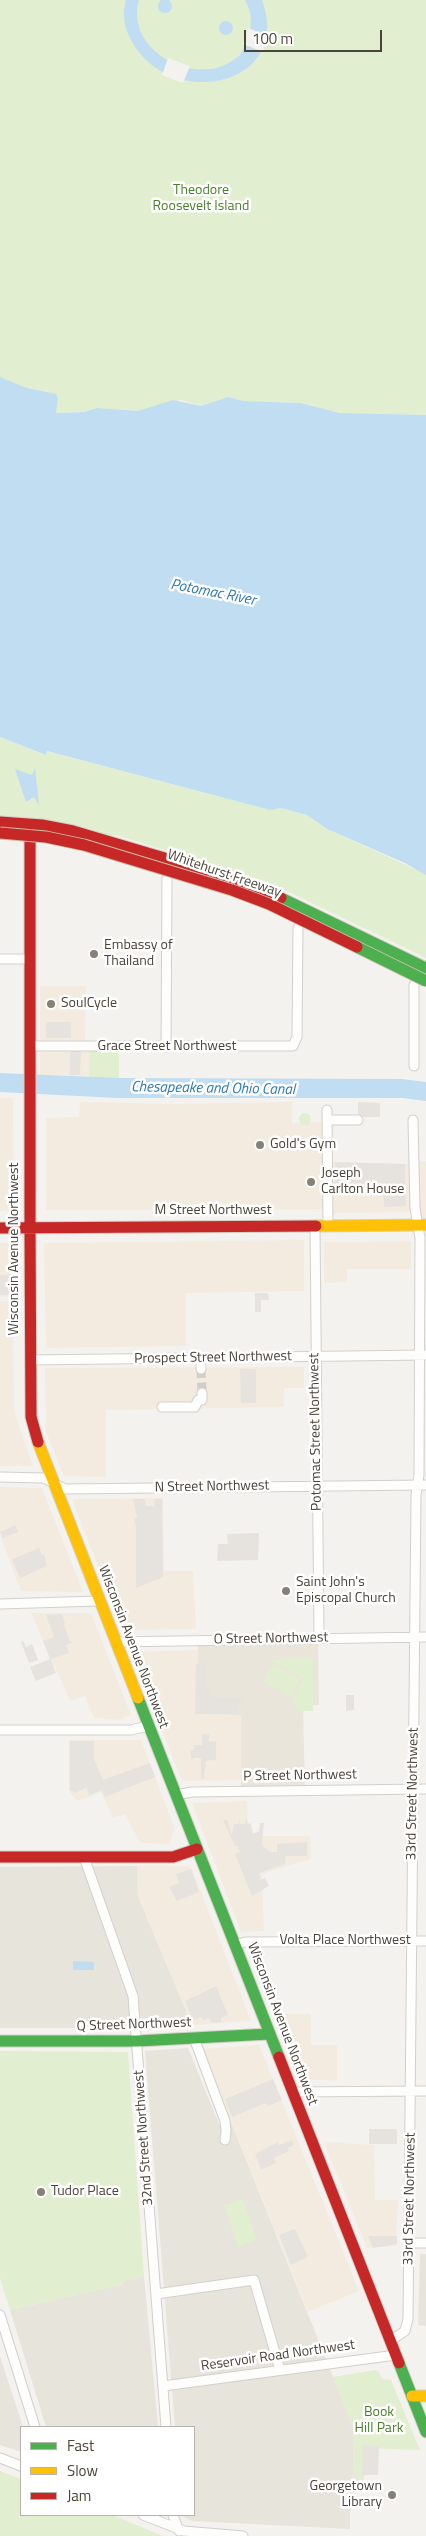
<!DOCTYPE html>
<style>
body{margin:0}
#map{position:relative;width:426px;height:2536px;overflow:hidden;background:#f4f2ee;font-family:"Titillium Web",sans-serif}
canvas{display:block}
.legend{position:absolute;left:20px;top:2426px;width:175px;height:90px;box-sizing:border-box;background:#fff;border:1px solid #b7b4b0;margin:0;padding:6px 9px;list-style:none;font-size:15px;color:#4b4439}
.legend li{display:flex;align-items:center;gap:10px;height:25px}
.legend b{width:25px;border:1px solid #b7b4b0}
.scale{position:absolute;left:244px;top:30px;width:138px;height:22px;box-sizing:border-box;border:2px solid #4b4439;border-top:0;padding-left:6px;font-size:15px;line-height:18px;white-space:nowrap;color:#4b4439;-webkit-text-stroke:4px #fff;paint-order:stroke}
</style>
<div id="map">
<canvas width="426" height="2536"></canvas>
<ul class="legend">
<li><b style="height:6px;background:#4caf50"></b>Fast</li>
<li><b style="height:6px;background:#ffc107"></b>Slow</li>
<li><b style="height:6px;background:#c62828"></b>Jam</li>
</ul>
<div class="scale">100 m</div>
</div>
<script>
const g = document.querySelector('canvas').getContext('2d');
g.lineJoin = 'round';
function fill(path, color) { g.fillStyle = color; g.fill(path, 'evenodd'); }
function strokePath(path, color, width, dash) { g.strokeStyle = color; g.lineWidth = width; g.lineCap = dash ? 'butt' : 'round'; g.setLineDash(dash || []); g.stroke(path); }
function label(font, color, halo, rows, align = 'center') {
  g.font = font + ' "Titillium Web",sans-serif'; g.lineWidth = 5; g.setLineDash([]); g.textBaseline = 'middle'; g.strokeStyle = halo; g.fillStyle = color; for (const [text, x, y, turn = 0] of rows) {
    g.save(); g.translate(x, y); g.rotate((+turn || 0) * Math.PI / 180); g.textAlign = isNaN(turn) ? turn : align; if (halo) g.strokeText(text, 0, 0); g.fillText(text, 0, 0); g.restore();
  }
}
fill(new Path2D(`
 M137,1866L138,1896L192,2025L110,2028H0V1867Z
 M188,2048L219,2124L231,2122L354,2429L353,2476H358L359,2480L350,2513V2529L192,2521L182,2516L194,2515V2427H175L145,2051Z
 M420,2254H426V2326L418,2325Z
 M144,2276L158,2427H46L10,2310L123,2284V2281Z
 M0,2356L23,2427L21,2452L0,2445Z`), '#e7e4dc');
fill(new Path2D(`
 M40,986H86L85,1049L90,1050L89,1076L40,1075Z
 M0,1098H13L14,1211H0Z
 M80,1102L171,1104L292,1102V1123L324,1122V1209L46,1210V1118L79,1117Z
 M414,1161H426V1225H418Z
 M333,1162L410,1164V1212L333,1213Z
 M304,1240V1291L186,1293V1346L46,1348L44,1243Z
 M411,1241V1269H347V1282L324,1283V1242Z
 M0,1243H7L13,1247V1297H0Z
 M0,1301H13L14,1412L33,1466H0Z
 M304,1367V1388H284V1407L106,1410V1477L64,1476L46,1432L45,1368Z
 M0,1487L42,1488L83,1592L21,1591L0,1535Z
 M163,1498L164,1571H193L196,1629L127,1630L122,1628L73,1502L74,1499Z
 M31,1613H91L131,1715L120,1720L94,1718L85,1696L70,1701Z
 M198,1650V1714L241,1715V1780L182,1781L131,1652Z
 M69,1740H141L175,1829L169,1844L140,1843L125,1814L113,1818L101,1792L77,1801L69,1791Z
 M247,1801L248,1836H310L311,1859L262,1874L264,1931L241,1932L192,1803Z
 M137,1866H188L192,1869L251,2021L192,2025L138,1896Z
 M275,2014H311V2045H337V2080H301Z
 M259,2045L359,2291L308,2312L202,2049Z
 M324,2142L374,2145L375,2200H398L396,2246L367,2248Z`), '#f3ebdf');
fill(new Path2D(`
 M318,1638L319,1705L303,1706L305,1790L241,1792V1715L198,1714V1640Z`), '#eae5da');
fill(new Path2D(`
 M0,0H426V415L340,413L301,403L244,401L228,397L201,406L181,400L138,411L97,408L84,412L55,413L58,398L56,395L27,388L0,377Z
 M0,737L45,755L46,751L270,810L281,808L307,815L327,829L424,873L426,875V958L270,883L123,837L0,816Z
 M90,1051L119,1052V1078H89Z
 M299 1119a6 6 0 1 1 12 0a6 6 0 1 1-12 0Z
 M313,1657V1711H297L294,1696L303,1679L272,1660Z
 M273,1664L301,1679L291,1697L263,1681Z
 M0,2051L128,2052L144,2276L124,2281L123,2284L10,2310L0,2278Z
 M243,2199L257,2240L238,2246L224,2205Z
 M376,2370L379,2372L382,2379L391,2380L420,2450L365,2448L364,2480H359L358,2476H353L354,2429L333,2377Z
 M0,2471L21,2479V2515H112L163,2536H0Z`), '#e1eecf');
fill(new Path2D(`
 M46,1022H71V1038H46Z
 M70,1051H81L80,1075H70Z
 M358,1102L380,1103V1117H358Z
 M335,1162L405,1164L406,1206L384,1207L383,1183L335,1184Z
 M0,1275H14V1295H0Z
 M255,1293H268L269,1300H261V1312H255Z
 M240,1369H256V1403H241Z
 M133,1499H145L146,1506H154L155,1499H162L163,1577L136,1588V1526L134,1519L137,1517Z
 M15,1525L18,1532L3,1538L0,1532Z
 M259,1533L258,1560L217,1561L218,1544H228L227,1534Z
 M39,1548L42,1555L44,1554L47,1566L20,1578L12,1559Z
 M62,1614L65,1623L64,1625L70,1641L73,1642L66,1645L69,1653L51,1659L56,1673L36,1681L30,1667L50,1659L43,1641L54,1637L46,1615Z
 M23,1641L26,1647L32,1644L38,1660L29,1663L21,1642Z
 M205,1661L207,1691H210V1697H246L238,1704L237,1714H195L196,1664Z
 M346,1695H354V1710L346,1711Z
 M202,1734H209V1742L216,1741V1760L206,1761L204,1778L201,1779V1758H193L192,1763L190,1751L194,1749L193,1745H202Z
 M70,1741H94V1759L103,1780L150,1763L155,1777L105,1797L102,1790L90,1795L86,1788L75,1793L70,1790Z
 M239,1817L240,1824H245L247,1817V1823L251,1824L253,1834L259,1831L260,1823H264L262,1842L263,1846L270,1852H277V1844L307,1842V1856H286L285,1864L259,1873L261,1880L265,1878L269,1886L252,1896L235,1854L240,1852L237,1846H235L223,1820H227L232,1835L234,1824H239Z
 M191,1869L199,1892L177,1901L169,1887L179,1883L176,1874Z
 M216,1986L228,2015L221,2018V2022L211,2023L210,2018L203,2020L201,2017L193,2020L185,2001Z
 M273,2079L282,2100L268,2106L266,2103L232,2117L225,2099Z
 M369,2129H397V2144H369Z
 M292,2140L294,2145L288,2148L289,2151L274,2158L276,2163L261,2170L255,2154L278,2142L279,2145Z
 M295,2229L308,2257L291,2265L279,2235Z
 M368,2236H397V2244L373,2248Z
 M268,2284L274,2301L264,2304L258,2288Z
 M363,2445L379,2446L378,2475H362Z`), '#e6e3df');
fill(new Path2D(`
 M158 6a7 7 0 1 1 14 0a7 7 0 1 1-14 0Z
 M126,0H139C126,43 177,77 216,68C225,66 233,61 240,55C250,39 256,18 245,0H262C294,87 169,112 131,40C124,28 122,14 126,0Z
 M219 28a7 7 0 1 1 14 0a7 7 0 1 1-14 0Z
 M0,377L27,388L56,394L58,398L56,413L84,412L97,408L138,411L173,400L201,406L228,397L244,401L301,403L340,413L426,415V875L405,863L327,829L307,815L281,808L270,810L47,751L46,755L0,737Z
 M35,768L39,805L34,797L26,802L15,769L32,775Z
 M0,1073L119,1078L402,1079L426,1082V1101L402,1098H117L0,1092Z
 M73,1961L94,1962V1970H73Z`), '#c0ddf1');
fill(new Path2D(`
 M248,28L269,36L263,52L243,44Z
 M168,58L190,66L183,83L162,75Z`), '#f4f2ee');
strokePath(new Path2D(`
 M201,1369L202,1393`), '#d2cfca', 9, [9, 4.5]);
const street = new Path2D(`
 M0,959H30
 M414,985V1066
 M30,1046H293L297,1037L298,928
 M166,1047L167,878
 M327,1110L328,1226
 M327,1120H358
 M315,1226L319,1638
 M30,1360L426,1355
 M201,1369V1366
 M162,1407H195L198,1400H202V1393
 M0,1477L44,1478L65,1489L426,1485
 M0,1604L99,1601
 M115,1642L426,1637
 M0,1730H131L148,1726
 M176,1795L192,1792L426,1789
 M84,1857L133,1996L166,2427
 M235,1945L245,1942L426,1941
 M194,2038L225,2121L226,2131L225,2140
 M293,2092L426,2091
 M409,2243H426
 M156,2294L254,2280L280,2370
 M0,2315L35,2427
 M390,2341L405,2331L408,2319L416,1495L419,1475L420,1238L415,1208L413,1120
 M163,2386L396,2355
 M0,2458L21,2466
 M143,2515L184,2531L243,2536
 M173,2515L179,2531`);
const fast = new Path2D(`
 M281,898L426,968
 M138,1698L279,2057
 M0,2041H137L269,2034
 M399,2363L426,2432`);
const slow = new Path2D(`
 M316,1226L426,1225
 M38,1442L138,1698
 M412,2396H426`);
const jam = new Path2D(`
 M0,822L42,825L73,831L222,875L281,898
 M27,830L30,831V1228
 M0,1228L316,1226
 M30,1228L31,1417L38,1442
 M0,1857H173L197,1849
 M279,2057L399,2363`);
strokePath(street, '#d2d0cb', 11);
strokePath(fast, '#d3cfc5', 13);
strokePath(slow, '#d3cfc5', 13);
strokePath(jam, '#d3cfc5', 13);
strokePath(street, '#fdfdfc', 9);
strokePath(fast, '#4caf50', 11);
strokePath(slow, '#ffc107', 11);
strokePath(jam, '#c62828', 11);
const fastBridge = new Path2D(`
 M357,947L426,981`);
const jamBridge = new Path2D(`
 M0,833L46,837L84,845L232,890L269,904L357,947`);
strokePath(fastBridge, '#ccbfa9', 13, []);
strokePath(jamBridge, '#ccbfa9', 13, []);
strokePath(fastBridge, '#4caf50', 11);
strokePath(jamBridge, '#c62828', 11);
for (const [x, y, r, color] of [
 [94,954,5,"#868178"],
 [51,1004,5,"#868178"],
 [260,1145,5,"#868178"],
 [311,1182,5,"#868178"],
 [286,1591,5,"#868178"],
 [41,2192,5,"#868178"],
 [392,2495,5,"#868178"]
]) { const dot = new Path2D(); dot.arc(x, y, r, 0, 2 * Math.PI); g.fillStyle = color; g.fill(dot); strokePath(dot, '#fff', 2); }
label('14px', '#4a7f2a', '#fff', [
 ["Theodore",201,191],
 ["Roosevelt Island",201,207],
 ["Book",379,2413],
 ["Hill Park",379,2429]
]);
label('14px', '#4b4439', '#fff', [
 ["Whitehurst Freeway",224,874,19],
 ["Grace Street Northwest",167,1047],
 ["M Street Northwest",213,1211],
 ["Wisconsin Avenue Northwest",15,1249,-90],
 ["Prospect Street Northwest",213,1358,-1],
 ["Potomac Street Northwest",316,1432,-91],
 ["N Street Northwest",212,1487,-1],
 ["O Street Northwest",271,1639,-1],
 ["Wisconsin Avenue Northwest",133,1647,69],
 ["P Street Northwest",300,1776,-1],
 ["33rd Street Northwest",413,1794,-89],
 ["Volta Place Northwest",345,1941],
 ["Wisconsin Avenue Northwest",282,2024,69],
 ["Q Street Northwest",134,2025,-2],
 ["32nd Street Northwest",144,2138,-94],
 ["33rd Street Northwest",410,2199,-89],
 ["Reservoir Road Northwest",278,2356,-8]
]);
label('14px', '#4b4439', '#fff', [
 ["Embassy of",104,946],
 ["Thailand",104,962],
 ["SoulCycle",61,1004],
 ["Gold's Gym",270,1145],
 ["Joseph",321,1174],
 ["Carlton House",321,1190],
 ["Saint John's",296,1583],
 ["Episcopal Church",296,1599],
 ["Tudor Place",51,2192],
 ["Georgetown",382,2487,"right"],
 ["Library",382,2503,"right"]
], 'left');
label('italic 15px', '#2e7ab2', '#fff', [
 ["Potomac River",213,593,11],
 ["Chesapeake and Ohio Canal",213,1089,1]
]);
</script>
